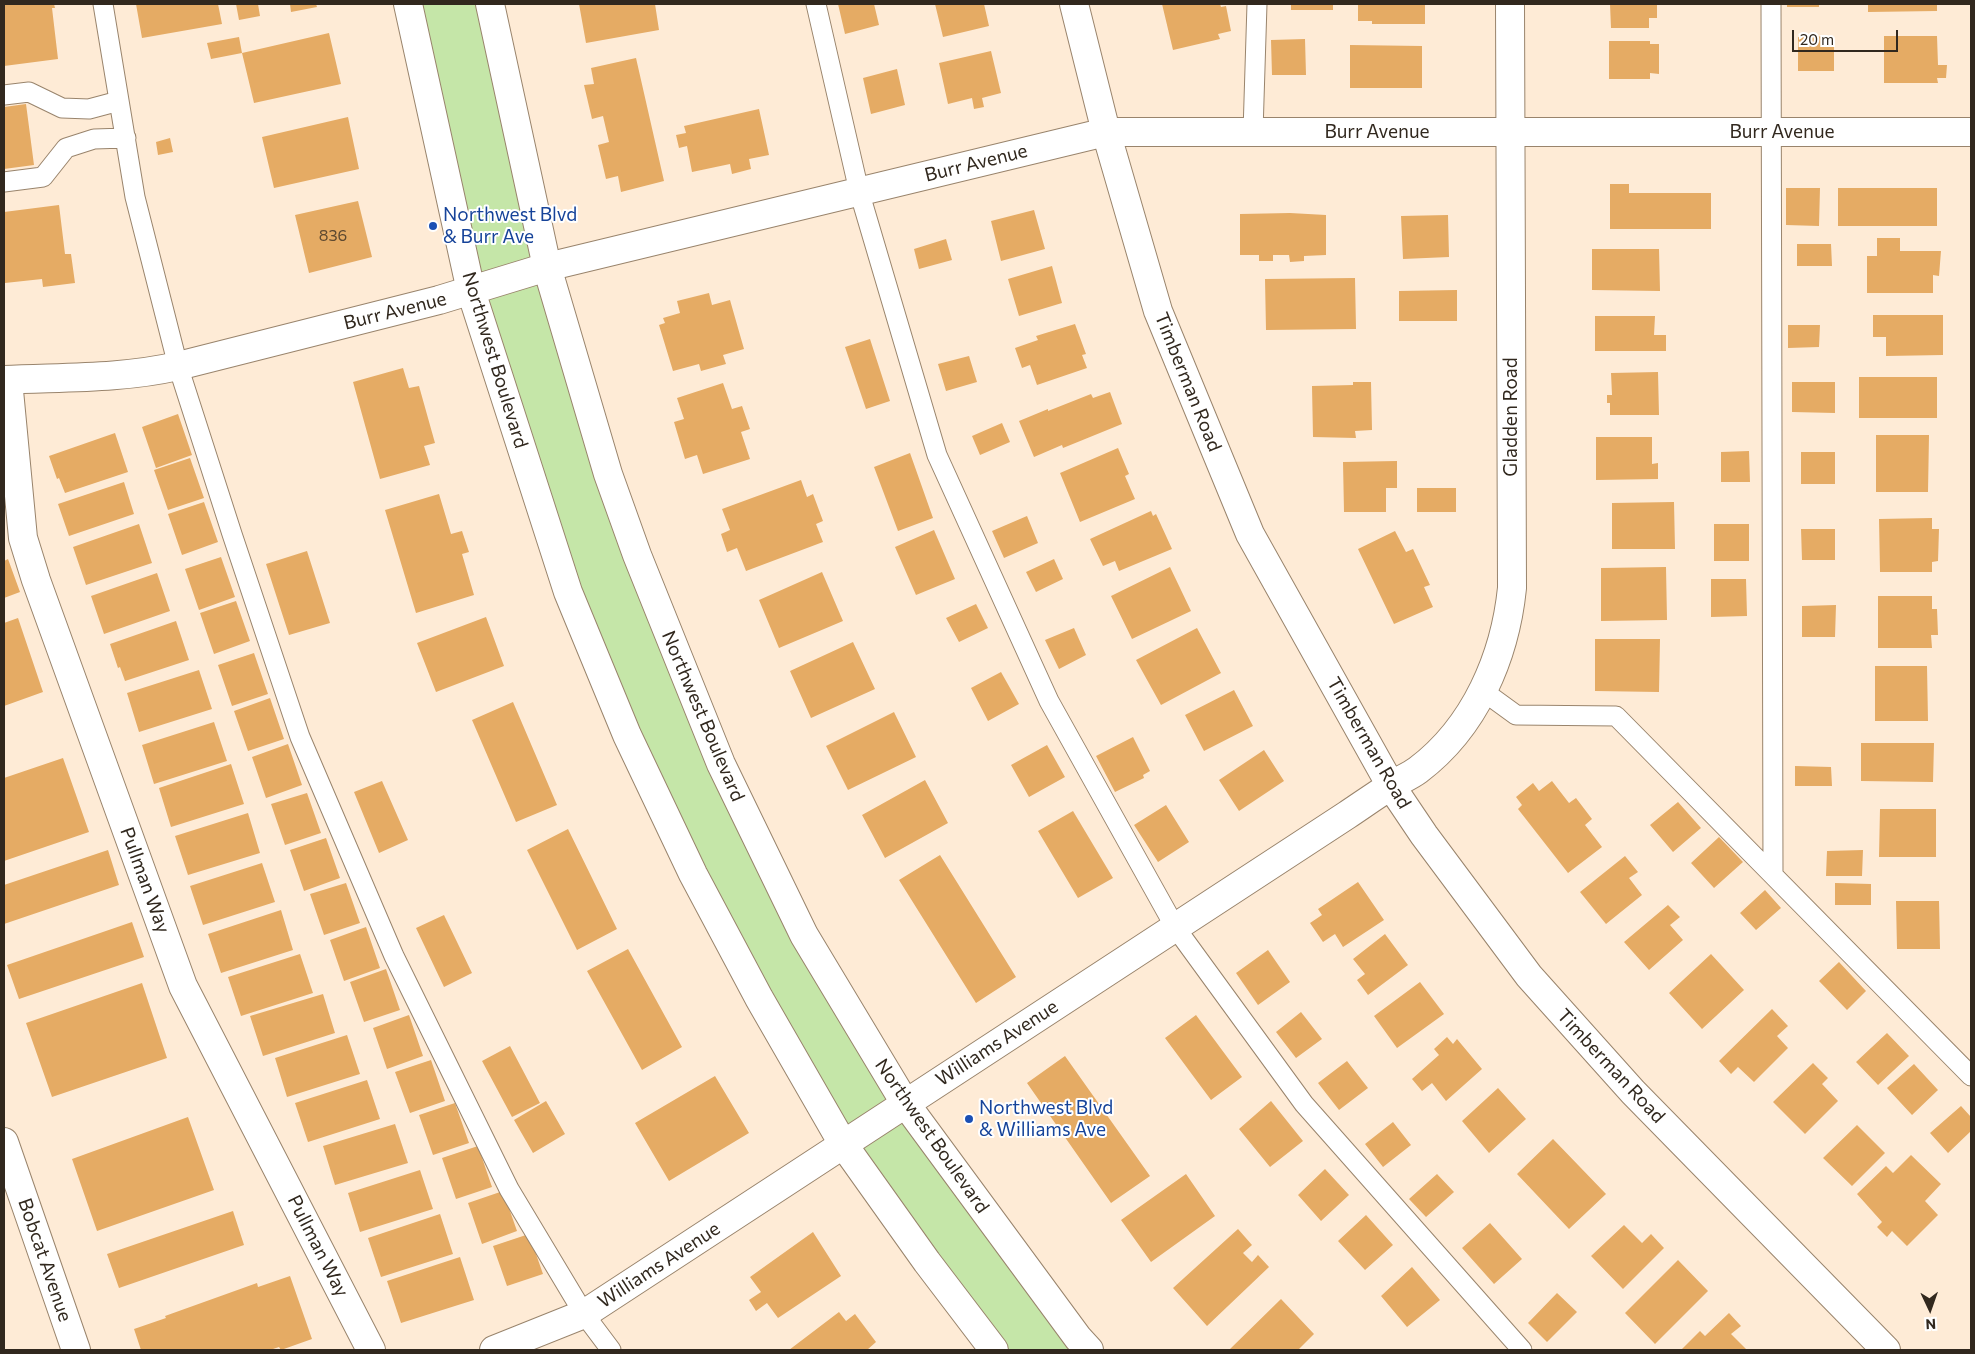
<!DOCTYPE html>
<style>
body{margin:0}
#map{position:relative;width:1975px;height:1354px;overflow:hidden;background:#feebd6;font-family:Commissioner,sans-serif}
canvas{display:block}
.frame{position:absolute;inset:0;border:5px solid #31281e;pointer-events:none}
.north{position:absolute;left:1905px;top:1284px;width:50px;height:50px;-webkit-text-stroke:4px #fff;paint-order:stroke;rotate:177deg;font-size:14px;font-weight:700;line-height:20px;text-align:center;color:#31281e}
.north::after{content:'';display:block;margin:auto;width:18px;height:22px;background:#31281e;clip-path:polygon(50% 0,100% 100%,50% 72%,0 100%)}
.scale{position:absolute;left:1792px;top:30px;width:106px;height:22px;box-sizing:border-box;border:2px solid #31281e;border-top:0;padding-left:6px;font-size:15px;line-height:18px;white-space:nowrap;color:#31281e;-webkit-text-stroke:4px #fff;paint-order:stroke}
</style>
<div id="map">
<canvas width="1975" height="1354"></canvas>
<div class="frame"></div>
<div class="north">N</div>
<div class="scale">20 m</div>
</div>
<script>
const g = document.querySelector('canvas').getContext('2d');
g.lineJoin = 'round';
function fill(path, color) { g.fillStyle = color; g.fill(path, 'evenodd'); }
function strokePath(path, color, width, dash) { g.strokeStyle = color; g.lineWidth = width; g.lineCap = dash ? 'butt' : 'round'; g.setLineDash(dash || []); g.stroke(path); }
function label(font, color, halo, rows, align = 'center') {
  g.font = font + ' Commissioner,sans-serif'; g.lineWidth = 4; g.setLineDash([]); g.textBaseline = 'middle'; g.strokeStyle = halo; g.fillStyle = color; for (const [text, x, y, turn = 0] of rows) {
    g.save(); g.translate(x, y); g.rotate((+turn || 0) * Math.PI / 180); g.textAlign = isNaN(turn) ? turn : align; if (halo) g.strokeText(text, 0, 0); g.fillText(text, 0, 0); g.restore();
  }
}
fill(new Path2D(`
 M408,4H490L608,474L804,935L1089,1350H994L874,1188L627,735L471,291Z`), '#c5e6a8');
fill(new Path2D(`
 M4,4H54L55,8H52L58,59L4,66Z
 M136,4H218L222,24L142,38Z
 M236,4H258L260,16L239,20Z
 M290,4H316L317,7L291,12Z
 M579,4H655L659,30L586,43Z
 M838,4H874L879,25L845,34Z
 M935,4H984L989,26L943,37Z
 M1162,4H1220L1221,7L1226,6L1231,31L1218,34L1220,39L1173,50Z
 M1291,4H1333V10H1291Z
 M1358,4H1425V24H1372V21H1358Z
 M1610,4L1657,5V18H1649V28H1611Z
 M1787,4H1819V7H1787Z
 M1868,4H1937V11L1868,12Z
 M329,33L341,84L254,103L242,53Z
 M1834,36V71H1798V37Z
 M1884,36H1937L1938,65H1947L1946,78H1937L1938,83H1884Z
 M239,37L242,53L211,59L207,43Z
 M1305,39L1306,75H1272L1271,40Z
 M1609,41H1650V44H1659V74L1650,73V79H1609Z
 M1350,45L1422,46V88H1350Z
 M991,51L1001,93L982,98L984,107L974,109L972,98L948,104L939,63Z
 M636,58L664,181L621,192L618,176L606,179L598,145L609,142L603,116L592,119L584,85L594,84L591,68Z
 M897,69L905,105L871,114L863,78Z
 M26,104L34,165L4,169V107Z
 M759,109L769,155L749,159L751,169L732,174L730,164L692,172L687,146L679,148L676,135L686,133L684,126Z
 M348,117L359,169L274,188L262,137Z
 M170,138L173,152L158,155L156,142Z
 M1610,184H1629V193H1711V229H1610Z
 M1786,188H1820L1819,226L1786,225Z
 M1838,188H1937V226H1838Z
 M358,201L372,257L309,273L295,215Z
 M59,205L65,254H71L75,283L43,287L42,279L5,283L4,212Z
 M1034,210L1045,249L1001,261L991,221Z
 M1290,213L1326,215V255L1304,256V261L1290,262L1289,255H1273V261H1259V255H1240V214Z
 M1448,215L1449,257L1403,259L1401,216Z
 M1877,238H1900V251H1941L1939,276L1933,275V293H1867V256H1877Z
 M946,239L952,260L919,269L914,249Z
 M1797,244H1831L1832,266H1797Z
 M1592,249H1659L1660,291L1592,290Z
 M1052,266L1062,303L1019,316L1008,279Z
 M1355,278L1356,329L1266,330L1265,279Z
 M1457,290V321H1399V291Z
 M709,293L712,305L730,300L744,349L723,355L726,364L701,371L699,364L673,371L659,325L665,323L663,318L680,313L677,301Z
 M1873,315H1943V355L1886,356V337H1873Z
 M1595,316H1655L1654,335H1666V351H1595Z
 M1075,324L1086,354L1082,355L1087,368L1037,385L1030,365L1022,368L1015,348L1038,340L1036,336Z
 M1788,325H1820L1819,347L1788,348Z
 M870,339L890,401L866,409L845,347Z
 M969,356L977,382L946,391L938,364Z
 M403,368L409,388L419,386L435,443L424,446L430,465L380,479L353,382Z
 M1658,372L1659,415H1610V403H1607V395H1612L1611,373Z
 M1859,377H1937V418H1859Z
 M1353,382H1371L1372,430L1355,431L1356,438L1313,437L1312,386L1353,385Z
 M1792,382H1835V413L1792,412Z
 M723,383L732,409L742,406L750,429L741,432L750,459L703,474L697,455L685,459L674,422L684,419L677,398Z
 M1110,392L1122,424L1063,448L1062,445L1034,457L1019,421L1048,409V411L1091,394L1093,398Z
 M178,414L192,455L156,468L142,427Z
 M1002,423L1010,442L980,455L972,436Z
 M115,433L128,472L65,493L59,478L57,479L49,456Z
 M1876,435H1929L1928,492H1876Z
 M1596,437H1652V464L1658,463V479L1596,480Z
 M1118,448L1129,474L1125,476L1135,499L1080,522L1060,473Z
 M1749,451L1750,482H1721V452Z
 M1801,452H1835V484H1801Z
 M910,453L933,518L898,531L874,467Z
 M190,458L204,498L168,510L154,470Z
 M1397,461V488H1386V512H1344L1343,462Z
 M801,480L807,497L813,494L823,521L816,524L823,542L746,571L737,548L727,552L721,534L730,530L722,509Z
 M124,482L134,514L69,536L58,504Z
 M1417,488H1456V512H1417Z
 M439,494L451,534L462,531L469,552L462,554L474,595L416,613L385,510Z
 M204,502L218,542L182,555L168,514Z
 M1674,502L1675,549H1612V503Z
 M1151,511L1153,516L1156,514L1172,549L1119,571L1115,561L1103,566L1090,539Z
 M1027,516L1038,543L1004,558L992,531Z
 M1932,518V529H1939L1938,561L1932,562V572H1880L1879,519Z
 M139,524L152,563L86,585L73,547Z
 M1714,524H1749V561H1714Z
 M1801,529H1835V560H1802Z
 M934,530L955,579L916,595L895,547Z
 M1395,531L1406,552L1413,549L1430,585L1424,587L1433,607L1394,624L1358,549Z
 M307,551L330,623L289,635L266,564Z
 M221,557L235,597L199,610L185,569Z
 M8,559L20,592L4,598V561Z
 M1054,559L1063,579L1036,592L1026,572Z
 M1170,567L1191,611L1132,639L1111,596Z
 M1666,567L1667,620L1601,621V568Z
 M822,572L843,621L779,648L759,600Z
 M157,573L170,611L104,634L91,596Z
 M1711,579H1746L1747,616L1711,617Z
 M1878,596H1932V609H1937L1938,635H1931L1932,648H1878Z
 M236,601L250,641L214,654L200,613Z
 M976,604L988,628L959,642L946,618Z
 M1836,605L1835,637H1802V606Z
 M486,617L504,666L436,692L417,643Z
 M18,618L43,692L4,706V623Z
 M176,621L189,660L125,681L120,667L118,668L110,644Z
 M1074,628L1086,655L1059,669L1045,640Z
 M1197,628L1221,673L1161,705L1136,660Z
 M1595,639H1660L1659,692L1595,691Z
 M853,642L875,689L811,718L790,671Z
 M254,653L268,694L232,706L218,665Z
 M1875,666H1927L1928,721H1875Z
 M199,670L212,709L139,732L127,693Z
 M1001,672L1019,704L988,721L971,688Z
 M1234,690L1253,726L1204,751L1185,715Z
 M270,698L284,739L248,751L234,711Z
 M513,702L557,805L516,822L472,720Z
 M894,712L916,757L848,790L826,746Z
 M214,722L227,761L154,784L142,745Z
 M1133,737L1150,771L1143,775L1144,778L1115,792L1096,756Z
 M1861,743H1934L1933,782L1861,781Z
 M288,744L302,785L266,798L252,757Z
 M1047,745L1065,777L1029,797L1011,765Z
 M1264,750L1284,781L1239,811L1219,780Z
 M63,758L89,832L4,861V778Z
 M231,764L244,804L171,827L159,788Z
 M1795,766L1831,767L1832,786H1795Z
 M925,780L948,823L885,858L862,815Z
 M382,781L408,840L379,853L354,792Z
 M1552,781L1569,803L1576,798L1592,819L1585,825L1602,847L1568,873L1518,809L1522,805L1516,797L1533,783L1539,791Z
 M307,793L321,833L285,845L271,804Z
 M1678,802L1701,828L1673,852L1650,825Z
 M1166,805L1189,842L1158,862L1134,825Z
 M1880,809H1936V857H1879Z
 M1073,811L1113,878L1078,898L1038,831Z
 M248,813L260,853L188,875L175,836Z
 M568,829L617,929L577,950L527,850Z
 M1719,837L1743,862L1714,888L1691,863Z
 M326,838L340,878L304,891L290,850Z
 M108,850L119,885L4,924V885Z
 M1863,850L1862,876H1826L1827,851Z
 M940,855L1016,977L976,1003L899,880Z
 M1625,856L1638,872L1629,878L1642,895L1606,924L1580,892Z
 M262,863L275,902L203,925L190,886Z
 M1358,882L1384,920L1343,947L1335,934L1323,942L1310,923L1322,915L1318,909Z
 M346,883L360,923L324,935L310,894Z
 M1835,883L1871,884V905H1835Z
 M1765,890L1781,908L1756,930L1740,913Z
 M1896,901H1939L1940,949H1897Z
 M1668,905L1680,917L1670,925L1683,940L1649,970L1624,942Z
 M281,910L293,950L221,973L208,934Z
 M444,915L472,973L444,987L416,928Z
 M132,922L144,957L19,999L7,965Z
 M366,927L380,968L344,981L330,940Z
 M1385,934L1408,965L1368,995L1357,980L1365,974L1353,959Z
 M628,949L682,1047L642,1070L587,971Z
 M1268,950L1290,982L1258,1005L1236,973Z
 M300,954L313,993L241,1016L228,977Z
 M1711,954L1744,990L1702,1029L1669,993Z
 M1839,962L1866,991L1847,1010L1819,981Z
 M386,969L400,1010L364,1022L350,982Z
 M1420,982L1444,1014L1397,1048L1374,1016Z
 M142,983L167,1058L52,1097L26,1023Z
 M323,994L335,1033L263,1056L250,1016Z
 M1772,1009L1788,1026L1777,1036L1788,1048L1754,1082L1738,1067L1731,1074L1719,1061Z
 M1301,1012L1322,1039L1296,1058L1276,1032Z
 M409,1015L423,1056L387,1069L373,1028Z
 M1196,1015L1242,1077L1211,1100L1165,1038Z
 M1887,1033L1909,1056L1878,1085L1856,1062Z
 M347,1035L360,1074L287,1097L275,1058Z
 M1447,1037L1453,1044L1457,1039L1482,1069L1446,1101L1432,1083L1422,1091L1412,1079L1439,1055L1434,1049Z
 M510,1046L540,1103L512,1117L482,1061Z
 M1065,1056L1150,1176L1111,1203L1027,1083Z
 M431,1060L445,1101L410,1113L395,1072Z
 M1347,1061L1368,1088L1339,1110L1318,1083Z
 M1813,1063L1828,1078L1822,1084L1838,1101L1805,1134L1773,1102Z
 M1914,1064L1938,1090L1912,1115L1887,1088Z
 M715,1076L749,1133L669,1181L635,1123Z
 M367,1080L380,1119L308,1142L295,1103Z
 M1498,1088L1526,1119L1489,1153L1462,1121Z
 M546,1101L565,1134L533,1153L514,1120Z
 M1271,1101L1303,1141L1270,1167L1239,1129Z
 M455,1103L469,1143L433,1155L419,1115Z
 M1961,1106L1971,1117V1131L1948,1153L1930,1133Z
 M188,1117L214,1190L97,1231L72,1159Z
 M1393,1122L1411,1145L1383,1167L1365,1144Z
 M395,1124L408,1163L335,1185L323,1146Z
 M1857,1125L1885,1153L1852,1186L1823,1158Z
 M1553,1139L1606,1194L1569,1229L1517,1174Z
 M478,1146L492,1187L456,1199L442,1158Z
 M1911,1155L1941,1184L1925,1201L1938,1215L1907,1246L1892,1231L1887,1237L1877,1227L1882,1222L1857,1194L1886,1166L1893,1173Z
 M1325,1169L1349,1195L1321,1221L1298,1195Z
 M420,1170L433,1209L360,1232L348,1193Z
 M1186,1174L1215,1216L1151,1262L1121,1220Z
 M1437,1174L1454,1192L1426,1217L1409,1199Z
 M503,1191L517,1231L482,1244L468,1203Z
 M233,1211L244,1245L119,1288L107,1254Z
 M440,1214L453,1254L381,1277L368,1238Z
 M1366,1215L1393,1245L1365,1270L1338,1241Z
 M1490,1223L1522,1259L1494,1284L1462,1248Z
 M1624,1225L1642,1243L1651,1234L1664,1248L1623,1289L1591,1256Z
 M1238,1229L1252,1245L1243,1253L1252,1262L1258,1255L1269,1267L1207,1326L1173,1288Z
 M813,1232L841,1276L778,1318L767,1303L756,1311L749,1300L761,1292L750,1277Z
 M529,1234L543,1274L507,1286L493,1246Z
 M460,1257L474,1300L401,1323L387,1281Z
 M1678,1260L1708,1291L1655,1344L1625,1313Z
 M1412,1267L1440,1300L1407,1327L1381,1296Z
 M290,1276L312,1339L281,1350L279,1347L270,1350H141L134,1329L166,1318L165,1316L257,1283L258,1287Z
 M1557,1293L1577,1312L1547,1342L1528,1323Z
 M1281,1299L1314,1334L1298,1350H1229Z
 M839,1312L846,1321L855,1314L876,1342L867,1350H789Z
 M1729,1313L1741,1326L1731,1334L1747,1350H1681L1700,1331L1705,1336Z`), '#e5ab64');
const lane = new Path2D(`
 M103,4L135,197L178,366L232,534L300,737L394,956L509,1189L584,1314L611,1350
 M816,4L859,191L937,455L1049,701L1175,927L1304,1104L1522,1350
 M1771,4L1773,874
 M4,95L29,92L62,108L89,109L119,101
 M1253,132L1257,4
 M4,182L43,177L66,148L94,139L126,138
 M1483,691L1516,715L1616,716L1971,1076`);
const street = new Path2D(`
 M1074,4L1106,132L1158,311L1250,534L1391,786L1424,835L1529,976L1633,1092L1886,1350
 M4,380C62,377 121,379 178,366L439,300L547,267L1106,132H1971
 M8,380L23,538L36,580L183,986L371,1350
 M4,1142L76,1350
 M494,1350L584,1314L1347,815C1362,805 1376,795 1392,785C1400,780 1410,776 1418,770C1475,727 1505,657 1512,588L1510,4`);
const secondary = new Path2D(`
 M408,4L471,291L568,592L627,735L693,874L759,998L843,1144L927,1262L994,1350
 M490,4L547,267L608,474L637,555L721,764L804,935L905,1103L1078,1338L1089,1350`);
strokePath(lane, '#99846c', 21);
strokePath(street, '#99846c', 30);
strokePath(secondary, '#99846c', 30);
strokePath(lane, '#fff', 19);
strokePath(street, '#fff', 28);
strokePath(secondary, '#fff', 28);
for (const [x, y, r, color] of [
 [433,226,5,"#1a4fb4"],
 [969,1119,5,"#1a4fb4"]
]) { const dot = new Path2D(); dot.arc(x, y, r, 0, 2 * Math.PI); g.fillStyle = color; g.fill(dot); strokePath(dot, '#fff', 2); }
label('16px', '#5e4930', null, [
 ["836",333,236]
]);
label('19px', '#31281e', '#fff', [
 ["Burr Avenue",1377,132],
 ["Burr Avenue",1782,132],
 ["Burr Avenue",976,163,-14],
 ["Burr Avenue",395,311,-14],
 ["Northwest Boulevard",495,360,73],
 ["Timberman Road",1188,382,68],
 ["Gladden Road",1511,417,-90],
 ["Northwest Boulevard",703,716,67],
 ["Timberman Road",1369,743,60],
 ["Pullman Way",145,880,70],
 ["Williams Avenue",997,1043,-33],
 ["Timberman Road",1611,1066,47],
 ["Northwest Boulevard",932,1136,55],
 ["Pullman Way",318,1246,63],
 ["Bobcat Avenue",45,1260,71],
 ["Williams Avenue",659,1265,-33]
]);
label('19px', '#164399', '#fff', [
 ["Northwest Blvd",443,215],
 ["& Burr Ave",443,237],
 ["Northwest Blvd",979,1108],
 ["& Williams Ave",979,1130]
], 'left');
</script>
